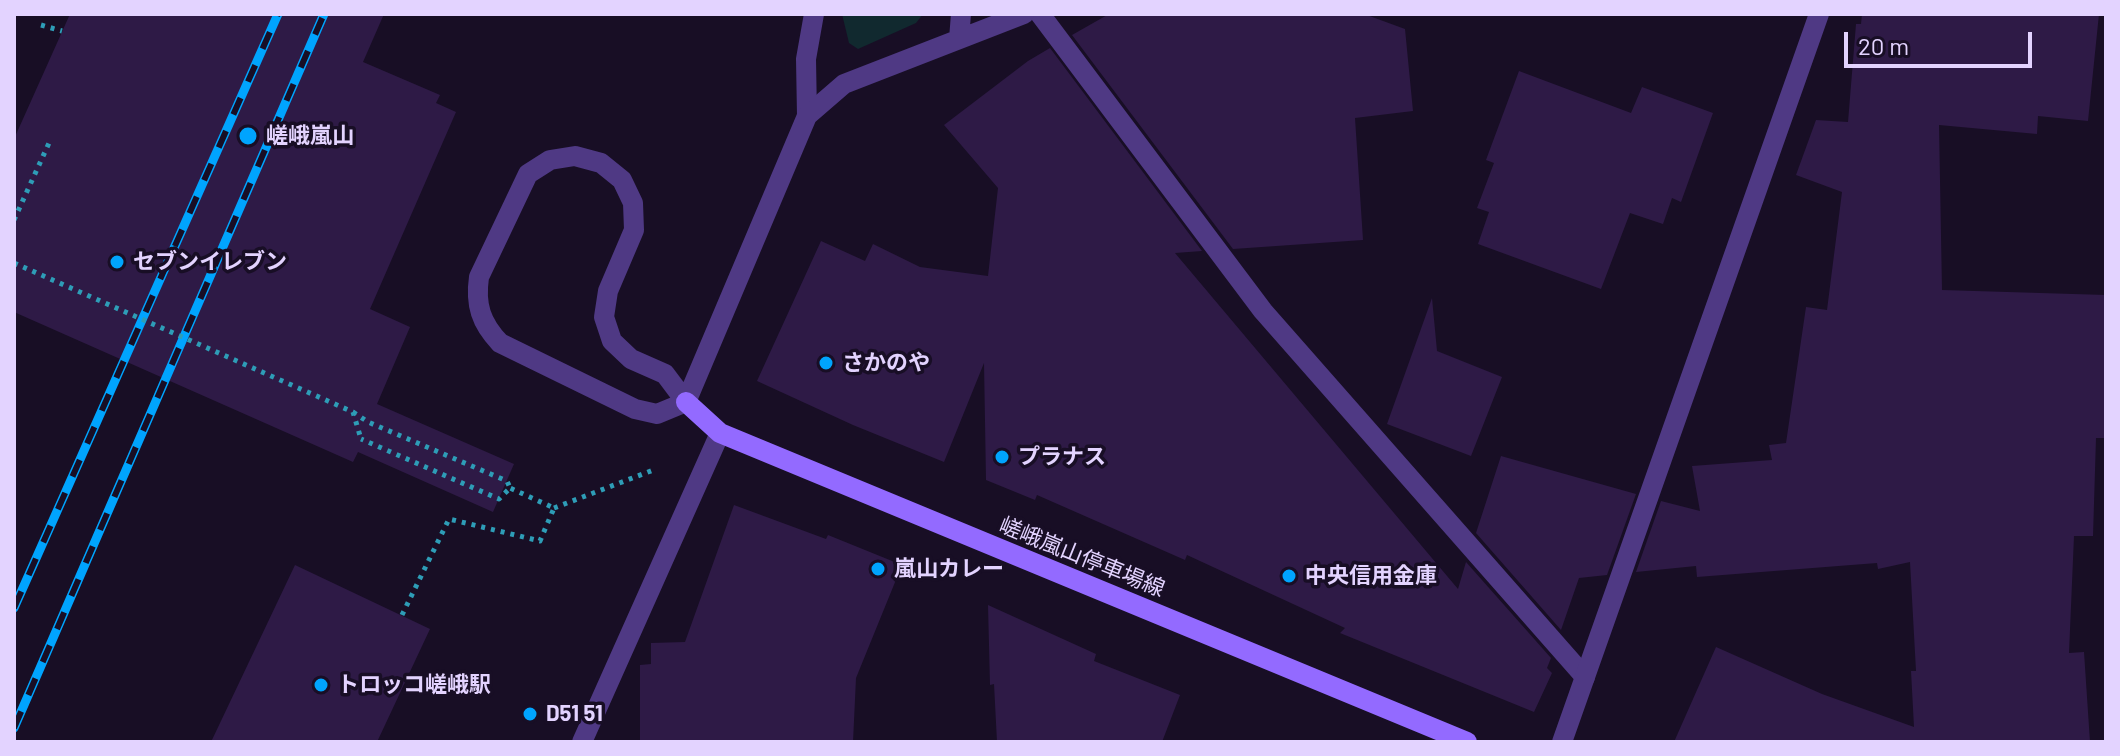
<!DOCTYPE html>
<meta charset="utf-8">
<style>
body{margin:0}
#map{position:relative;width:2120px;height:756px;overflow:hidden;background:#180e25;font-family:Barlow,sans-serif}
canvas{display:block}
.frame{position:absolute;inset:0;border:16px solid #e3d3ff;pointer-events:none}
.scale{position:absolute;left:1844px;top:32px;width:188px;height:36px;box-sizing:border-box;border:4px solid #e3d3ff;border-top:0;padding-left:10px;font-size:24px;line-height:28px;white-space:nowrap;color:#e3d3ff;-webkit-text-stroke:6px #180e25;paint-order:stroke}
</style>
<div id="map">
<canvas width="2120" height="756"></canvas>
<div class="frame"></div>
<div class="scale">20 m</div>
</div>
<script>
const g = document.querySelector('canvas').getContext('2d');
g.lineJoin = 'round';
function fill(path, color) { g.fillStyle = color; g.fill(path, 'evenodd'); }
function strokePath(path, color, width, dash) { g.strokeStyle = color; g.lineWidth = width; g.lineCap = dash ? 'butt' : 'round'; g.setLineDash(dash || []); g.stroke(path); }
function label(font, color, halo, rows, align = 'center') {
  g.font = font + ' Barlow,"Noto Sans JP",sans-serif'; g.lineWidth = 7; g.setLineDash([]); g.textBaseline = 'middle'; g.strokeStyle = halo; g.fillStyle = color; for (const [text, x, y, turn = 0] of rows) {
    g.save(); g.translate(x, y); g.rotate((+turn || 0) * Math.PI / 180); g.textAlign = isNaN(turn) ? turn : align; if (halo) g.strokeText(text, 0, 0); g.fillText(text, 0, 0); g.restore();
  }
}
fill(new Path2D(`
 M842,14H923L916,23L858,49L849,43Z`), '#11292f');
fill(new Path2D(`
 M70,14H384L363,62L440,95L436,103L456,112L370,309L410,327L377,404L514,464L493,512L358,452L353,462L14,312V139Z
 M1109,14H1364L1405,29L1413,111L1355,118L1363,240L1233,249L1072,35Z
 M1862,14H2099L2088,121L2038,116L2037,134L1939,125L1942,290L2106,295V438H2096L2093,536H2074L2069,653L2084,652L2090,742H1674L1716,647L1822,694L1914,727L1911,671H1916L1910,562L1878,569L1877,563L1697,577L1696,566L1636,572L1661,501L1700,511L1692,466L1772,460L1769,445L1786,443L1806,307L1827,310L1842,192L1796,175L1816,120L1848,122L1856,24H1861Z
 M1050,48L1202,251L1175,253L1458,589L1466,562L1551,658L1547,668L1552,673L1534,712L1340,633L1345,628L1187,555L1185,560L1037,495L1035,500L986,480L984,363L944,462L853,425L757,381L821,241L865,261L873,244L920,267L988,276L998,188L944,125L1028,61Z
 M1519,71L1631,113L1642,87L1713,113L1681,202L1672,198L1663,224L1630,213L1601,289L1478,244L1489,212L1477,208L1494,163L1486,160Z
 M1432,298L1437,351L1502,377L1471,456L1387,424Z
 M1501,456L1636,494L1607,575L1579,578L1561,630L1476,533Z
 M734,505L826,539L828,535L902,565L856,678L853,742H640V665L651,664V643L685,642Z
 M295,565L430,629L377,742H211Z
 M988,605L1096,654L1094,661L1180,695L1162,742H997L994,684L990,685Z`), '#2e1a46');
strokePath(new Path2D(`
 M41,25L62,31
 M14,220L49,143
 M353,412L368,422L507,481L510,488L499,499L361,439
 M554,508L656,469
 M402,615L449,519L540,541L554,508L510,488`), '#2e9db7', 5, [4, 6]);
strokePath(new Path2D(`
 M1040,14L1263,311L1585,677
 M807,116L806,59L814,14`), '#4f3984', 20);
strokePath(new Path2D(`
 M959,39L961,14
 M686,402L665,374L631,359L612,341L604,317L608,291L634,230L633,203L622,180L601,163L575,156L550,160L528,174L479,277C475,305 481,323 500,343L635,409L657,414L686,402L807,116L844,84L1024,14
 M582,742L720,433
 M1562,742L1819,14`), '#4f3984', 20);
strokePath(new Path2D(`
 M686,402L720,433L1467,742`), '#936aff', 20);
const rail = new Path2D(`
 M14,608L278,14
 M14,728L324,14`);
strokePath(rail, '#00a4fe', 9);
strokePath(rail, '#180e25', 6, [18]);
strokePath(new Path2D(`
 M14,263L353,412L361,439`), '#2e9db7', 5, [4, 6]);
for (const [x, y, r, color] of [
 [248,136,10,"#00a4fe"],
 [117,262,8,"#00a4fe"],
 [826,363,8,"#00a4fe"],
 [1002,457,8,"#00a4fe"],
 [878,569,8,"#00a4fe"],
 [1289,576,8,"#00a4fe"],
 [321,685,8,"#00a4fe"],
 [530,714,8,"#00a4fe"]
]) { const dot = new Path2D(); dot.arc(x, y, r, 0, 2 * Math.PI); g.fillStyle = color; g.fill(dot); strokePath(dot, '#180e25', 3); }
label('bold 22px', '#e3d3ff', '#180e25', [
 ["嵯峨嵐山",266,136],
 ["セブンイレブン",133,262],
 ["さかのや",842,363],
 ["プラナス",1018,457],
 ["嵐山カレー",894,569],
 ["中央信用金庫",1305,576],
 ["トロッコ嵯峨駅",337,685],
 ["D51 51",546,714]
], 'left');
label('22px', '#e3d3ff', '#180e25', [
 ["嵯峨嵐山停車場線",1082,557,22]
]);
</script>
